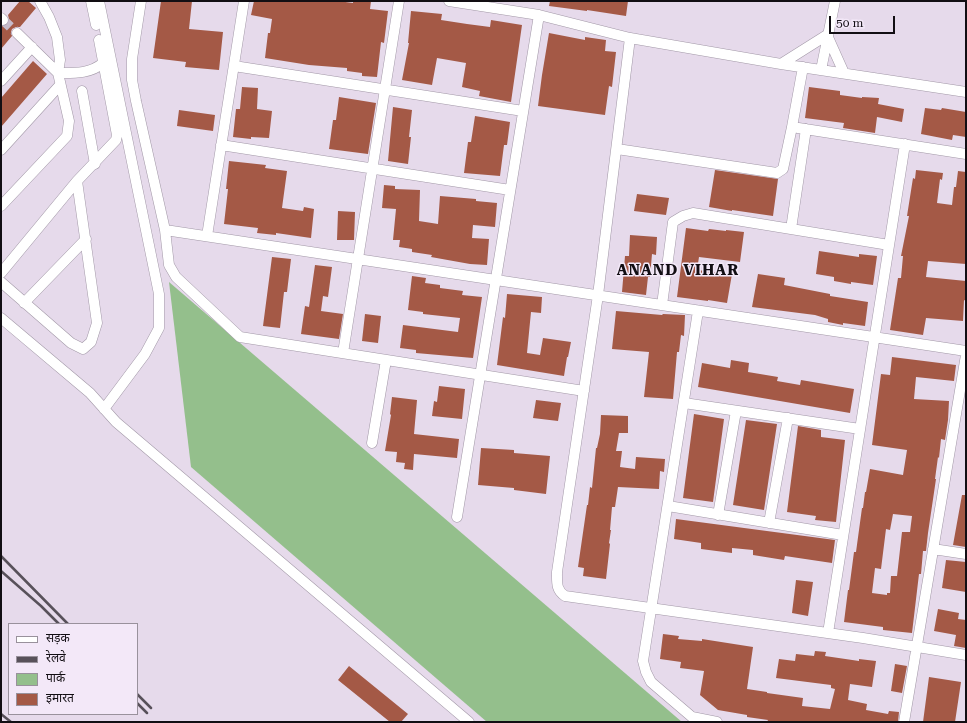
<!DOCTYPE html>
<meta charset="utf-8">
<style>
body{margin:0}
#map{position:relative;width:967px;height:723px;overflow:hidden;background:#e6daeb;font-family:"Roboto Serif","Noto Sans Devanagari",serif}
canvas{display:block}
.frame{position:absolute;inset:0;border:2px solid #120e13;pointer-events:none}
.legend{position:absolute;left:8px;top:623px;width:130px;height:92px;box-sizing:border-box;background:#f3e8f8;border:1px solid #99919c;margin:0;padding:5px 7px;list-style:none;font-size:12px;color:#120e13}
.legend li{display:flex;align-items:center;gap:8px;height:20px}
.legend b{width:20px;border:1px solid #99919c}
.scale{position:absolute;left:829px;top:16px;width:66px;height:18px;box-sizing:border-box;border:2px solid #120e13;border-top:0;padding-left:5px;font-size:12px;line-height:14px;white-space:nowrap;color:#120e13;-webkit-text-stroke:3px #f3e8f8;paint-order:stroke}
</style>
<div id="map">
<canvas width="967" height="723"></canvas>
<div class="frame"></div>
<ul class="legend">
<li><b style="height:5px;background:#fff"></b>सड़क</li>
<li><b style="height:5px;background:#58515a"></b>रेलवे</li>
<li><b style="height:11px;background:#94bf8c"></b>पार्क</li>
<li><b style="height:11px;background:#a45946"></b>इमारत</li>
</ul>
<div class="scale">50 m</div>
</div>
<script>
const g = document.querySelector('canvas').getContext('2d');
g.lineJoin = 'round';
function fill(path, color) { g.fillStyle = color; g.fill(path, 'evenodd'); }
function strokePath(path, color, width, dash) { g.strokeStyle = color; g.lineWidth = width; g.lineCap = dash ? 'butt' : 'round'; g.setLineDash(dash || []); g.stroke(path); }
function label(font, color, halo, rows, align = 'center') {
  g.font = font + ' "Roboto Serif",serif'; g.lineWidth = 3; g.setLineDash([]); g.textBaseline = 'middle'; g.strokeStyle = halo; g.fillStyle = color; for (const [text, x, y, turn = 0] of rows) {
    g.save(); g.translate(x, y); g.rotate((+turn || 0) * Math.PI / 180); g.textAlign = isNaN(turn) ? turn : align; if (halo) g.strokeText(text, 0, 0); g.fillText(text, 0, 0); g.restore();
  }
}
fill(new Path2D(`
 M169,282L682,722H487L191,467Z`), '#94bf8c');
fill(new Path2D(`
 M20,1H28L36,8L20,27H16L12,29L11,32L12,36L1,49V26H5L8,24L9,19L8,15Z
 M161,1H192L189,29L223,32L219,70L185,67L186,62L153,58Z
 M254,1H338L353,3V1H371L370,9L388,11L384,43L381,42L377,77L362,76V73L347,71V68L309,65L265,58L268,33H270L272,19L251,15Z
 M550,1H628L626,16L587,10V11L549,6Z
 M411,11L442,14L441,20L467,24L490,27L491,20L522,25L511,102L479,96L480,91L462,87L466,63L437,58L432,85L402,80L409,43H408Z
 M549,33L585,40V37L606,40L605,51L616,52L612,87L609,86L605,115L538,106L542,75Z
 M33,61L47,74L1,127V98Z
 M242,87L258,88L257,109L272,111L269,138L251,137V139L233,137L236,109H240Z
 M809,87L840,91V95L862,98V97L879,98L878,104L904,109L902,122L877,117L875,133L843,128L844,123L805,118Z
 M339,97L376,103L368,154L329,149L333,120H336Z
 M393,107L412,110L409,137H411L408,164L388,161Z
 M925,108L941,110L942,108L966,112V137L953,135L952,140L921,134Z
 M179,110L215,115L213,131L177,126Z
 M475,116L510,122L507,145H504L500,176L464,173L468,142H471Z
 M229,161L266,165L265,168L287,171L282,208L303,211L304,207L314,209L311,238L276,233V235L257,233L258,228L224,224L228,189H226Z
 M715,170L778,179L773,216L732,210V211L709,207Z
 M916,170L943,173L942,180L940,179L937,203L952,205L954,187H956L958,171L966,172V264L928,261L926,277L966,281V301L964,300L963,321L926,318L923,335L890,330L898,278H901L903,256H901L909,216H907L913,178L915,179Z
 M384,185L395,186V189L420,190L419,221L438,224L440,196L476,199V201L497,203L495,227L473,225L472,238L489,239L487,265L470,264L431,257L432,255L412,252V249L399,247L400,240H393L396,209L382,208Z
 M637,194L669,198L666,215L634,211Z
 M338,211L355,212L354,240H337Z
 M686,228L708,231L709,229L726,231V230L744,232L740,262L699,257L697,270L732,274L727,303L708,300V301L677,297Z
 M630,235L657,237L656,255L652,254L650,277H648L646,295L622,292L625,256H629Z
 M819,251L859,257V254L877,256L873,285L851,282V284L834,281V277L816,274Z
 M272,257L291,259L287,292H284L280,328L263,326Z
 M315,265L332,267L328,297L323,296L321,311L343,314L339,339L301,334L305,306L309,307Z
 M758,274L785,278L784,285L830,294V296L868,302L865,326L843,323V325L828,322V319L815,315L752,307Z
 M412,276L426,278L425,283L440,285V288L463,291L462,295L482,297L473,358L416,353V350L400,348L403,325L458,332L460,318L423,314V312L408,310Z
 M507,294L542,297L541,313L531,312L527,353L540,355L543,338L571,342L568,357H567L564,376L497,365L503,317L505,318Z
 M616,311L662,315L663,314L685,315L684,336L681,335L679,352H677L673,399L644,397L649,352L612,349Z
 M365,314L381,316L378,343L362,341Z
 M892,357L956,365L954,381L916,377L914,399L949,401L948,420L945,440L941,439L939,458L938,457L935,479H936L928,533L926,551H923L921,574H919L912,633L883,630V627L844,622L848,590H849L854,552H856L862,508H863L865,492H866L870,469L903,475L907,450L872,445L881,374L890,375ZM893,514L912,516L910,532H902L897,576H891L890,593H887V595L872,593L875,568L881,569L886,529L890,530Z
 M731,360L749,363L748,372L778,377L777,381L800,385L801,380L854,389L850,413L698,387L702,363L730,368Z
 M439,386L465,389L462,419L432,416L434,401L437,402Z
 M392,397L417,400L414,434L459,439L457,458L414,454L413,470L404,469L405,463L396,462L397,452L385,451L391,415L390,414Z
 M536,400L561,403L558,421L533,418Z
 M694,414L724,419L713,502L683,498Z
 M601,415L628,416V433H619L616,451H622L620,467L635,469L636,457L665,459L664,472L660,471L659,489L618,487L615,507H612L610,530H611L609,543L610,544L606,579L583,576L584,568L578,567L587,505H588L590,487L592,488L596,448H597L600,434Z
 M746,420L777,424L764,510L733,505Z
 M798,426L821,430V437L845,440L836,522L815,520L816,516L787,512Z
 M481,448L514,450V453L550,456L546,494L514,490V488L478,485Z
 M962,495H966V547L953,545Z
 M676,519L835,540L832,563L785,556L784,560L753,555V550L732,548V553L701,549V543L674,539Z
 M946,560L966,562V592L942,588Z
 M796,580L813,582L808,616L792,613Z
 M938,609L959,613L958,619L966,620V648L954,646L956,635L934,631Z
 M663,634L679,636L678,639L702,641V639L753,647L747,689L767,692V693L803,698L802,706L830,709L835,689L831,688V685L776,678L779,659L795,661L796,654L814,656L815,651L826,652L825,656L859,661V659L876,661L872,687L850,684L848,700L867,704L866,710L888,714L889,711L899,712L898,722H767L768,720L747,717V715L718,710L700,695L704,671L680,668L681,662L660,659Z
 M895,664L907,666L902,693L891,691Z
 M349,666L408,714L401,722H390L338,680Z
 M929,677L961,682L955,722H923Z`), '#a45946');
strokePath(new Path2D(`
 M3,20L17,33`), '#c6bbcb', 10, [10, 5]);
const minor = new Path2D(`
 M91,1L96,25
 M99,1L159,294V328L145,354L104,409
 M141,1L132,59V80L136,101L165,230L169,265L176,277L240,337L584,391
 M449,1L539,15L630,38L781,64L966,92
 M1,18L3,20
 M17,33L58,73C74,73 90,74 103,63
 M630,38L598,295L557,572C557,583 556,590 565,596L863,638L966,655
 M781,64L827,35L844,73
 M234,66L523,111
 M803,67L792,127L966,154
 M821,70L835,1
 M1,81L32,47
 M82,91L95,164
 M221,145L510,190
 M617,149L777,173L783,169L792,127
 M1,150L60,85
 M1,206L67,136L69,121L58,73L60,60L57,37L49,17L40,1
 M791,229L806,129
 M165,230L966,351
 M207,236L244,1
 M1,273L77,181L116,140L117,135L99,40
 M1,282L71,343L83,349L91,342L97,323L77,181
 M24,303L86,239
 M662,305L673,222L683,216L693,213L889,245
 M698,311L643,661L646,672L651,682L692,717L717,722
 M1,318L90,393L116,422L469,722
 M343,353L399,1
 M684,403L860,429
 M372,443L386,360
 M668,506L843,535
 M718,515L736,411
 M457,517L539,15
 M769,523L788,418
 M933,549L966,554
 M828,633L905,144
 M904,722L966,355`);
strokePath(minor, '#a298a7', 11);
strokePath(minor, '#fff', 10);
strokePath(new Path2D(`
 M1,556L68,624
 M1,571L41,606L59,624
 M137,694L151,708
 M137,703L147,713
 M1,714L11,722`), '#58515a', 2.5);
g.letterSpacing = '1px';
label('bold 15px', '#120e13', '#f3e8f8', [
 ["ANAND VIHAR",678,271]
]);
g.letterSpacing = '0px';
</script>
